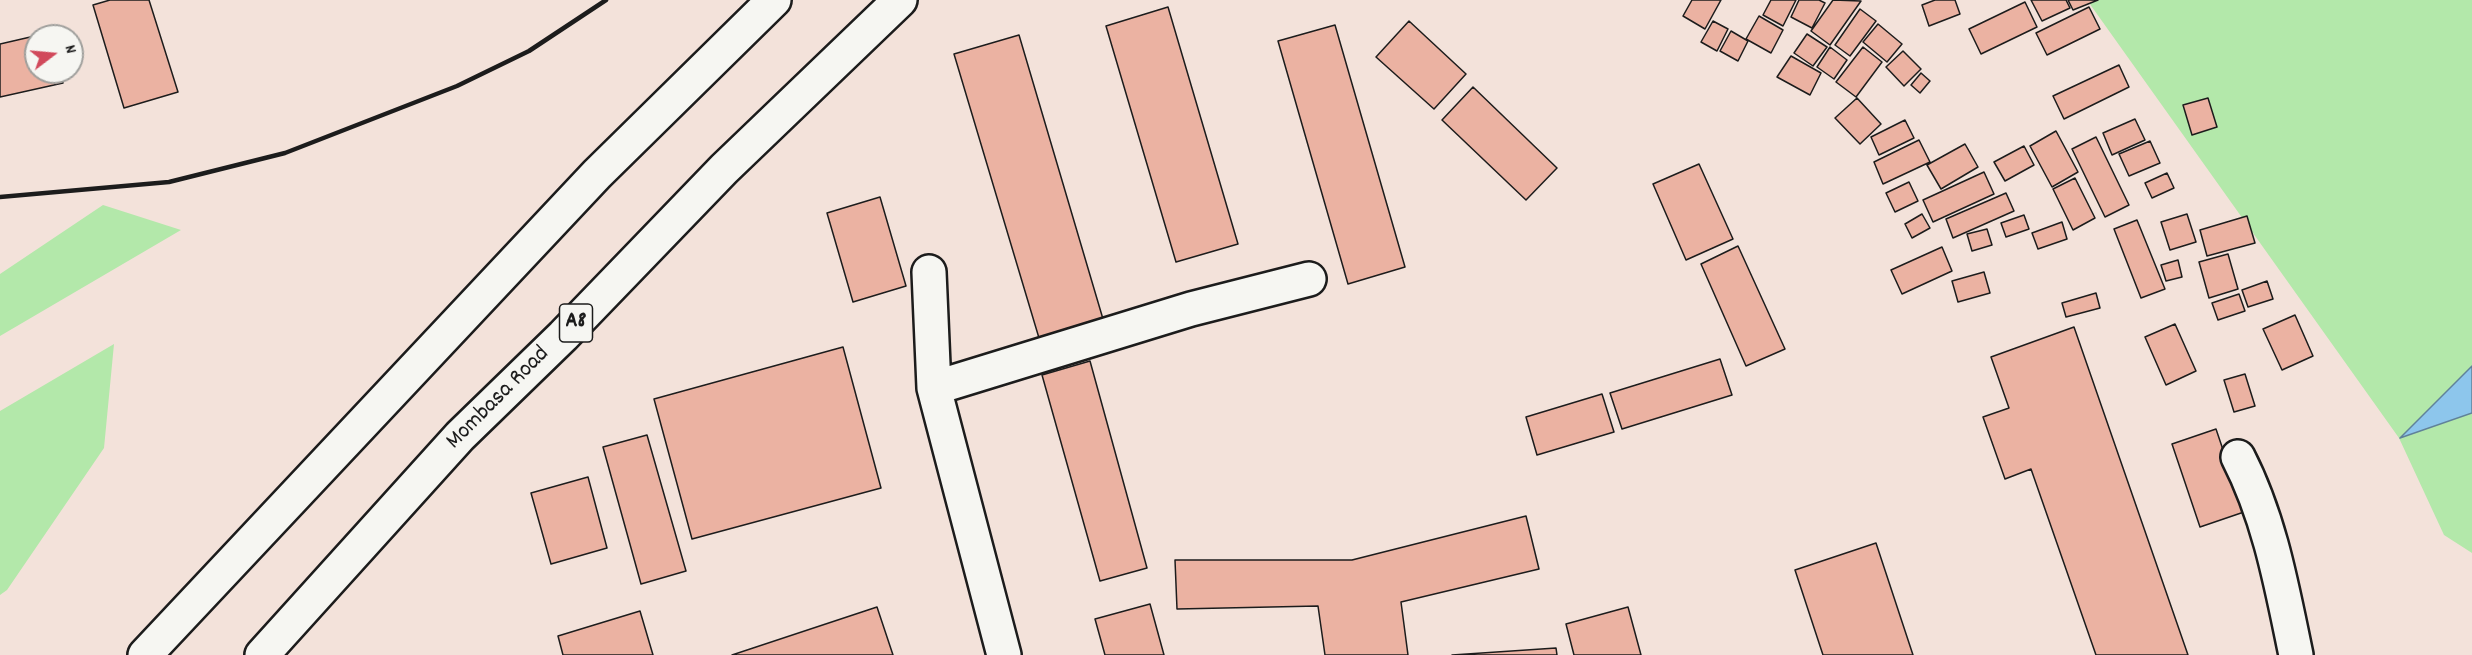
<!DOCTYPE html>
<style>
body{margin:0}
#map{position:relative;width:2472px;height:655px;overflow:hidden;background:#f3e2da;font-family:Dekko,sans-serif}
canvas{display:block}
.north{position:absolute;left:24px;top:24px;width:60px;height:60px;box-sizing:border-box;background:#f6f6f2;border:2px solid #9f9f9c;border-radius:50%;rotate:74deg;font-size:16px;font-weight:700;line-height:24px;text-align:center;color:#1c1c1c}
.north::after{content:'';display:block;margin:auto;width:21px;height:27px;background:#d1495b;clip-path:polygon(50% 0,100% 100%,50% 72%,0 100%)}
</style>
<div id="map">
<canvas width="2472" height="655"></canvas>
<div class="north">N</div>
</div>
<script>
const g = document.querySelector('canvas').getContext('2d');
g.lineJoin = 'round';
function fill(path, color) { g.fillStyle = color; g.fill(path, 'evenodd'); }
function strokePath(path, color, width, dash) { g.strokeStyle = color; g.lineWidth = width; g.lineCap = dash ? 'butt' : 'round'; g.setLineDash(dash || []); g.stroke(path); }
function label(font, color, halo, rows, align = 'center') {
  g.font = font + ' Dekko,sans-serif'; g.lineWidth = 4.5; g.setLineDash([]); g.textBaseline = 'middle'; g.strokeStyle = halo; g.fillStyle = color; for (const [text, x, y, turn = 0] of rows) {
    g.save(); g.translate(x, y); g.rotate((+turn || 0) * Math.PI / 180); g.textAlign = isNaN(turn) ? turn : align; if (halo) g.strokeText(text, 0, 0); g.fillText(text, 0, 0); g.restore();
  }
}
fill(new Path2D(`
 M2087,0H2472V366L2401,437L2472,413V553L2444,535L2399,438Z
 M103,205L181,230L0,336V274Z
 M114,344L104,448L7,590L0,595V411Z`), '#b3e8aa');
const water = new Path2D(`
 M2472,366V413L2400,438Z`);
fill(water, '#8dc6ec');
strokePath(water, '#608299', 1.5);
const building = new Path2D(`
 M110,0H149L178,92L124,108L93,5Z
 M1692,0H1721L1705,29L1683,16Z
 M1771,0H1796L1783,26L1763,15Z
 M1799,0H1819L1825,3L1812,28L1791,17Z
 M1833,0L1861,1L1830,45L1811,31Z
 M1935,0H1955L1960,14L1929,26L1922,5Z
 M2031,0H2066L2070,8L2042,21Z
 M2068,0H2098L2073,10Z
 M2025,2L2037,27L1981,54L1969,29Z
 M1168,7L1238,244L1176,262L1106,26Z
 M2089,7L2100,29L2047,55L2036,33Z
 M1860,9L1876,21L1850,56L1835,45Z
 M1759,16L1783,30L1771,53L1746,39Z
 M1409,21L1466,74L1434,109L1376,57Z
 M1713,21L1728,29L1717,51L1701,42Z
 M1878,24L1902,44L1887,62L1863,42Z
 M1335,25L1405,267L1348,284L1278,41Z
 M1731,31L1748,41L1738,61L1720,51Z
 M52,32L53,36H36V72H60L63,83L0,97V44Z
 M1807,34L1827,47L1813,66L1794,53Z
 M1019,35L1103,319L1039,338L954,54Z
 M1830,47L1847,60L1834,79L1817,67Z
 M1863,47L1882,62L1856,97L1836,82Z
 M1903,51L1921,69L1904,86L1886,67Z
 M1791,56L1821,73L1810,95L1777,77Z
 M2119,65L2129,87L2064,119L2053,96Z
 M1921,73L1930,81L1920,93L1911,85Z
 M1473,87L1557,168L1526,200L1442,120Z
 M1857,98L1881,124L1860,144L1835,118Z
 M2208,98L2217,127L2192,135L2183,105Z
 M2135,119L2145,140L2112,155L2103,133Z
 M1905,120L1914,138L1879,155L1871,137Z
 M2056,131L2078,172L2052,187L2030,146Z
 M2096,137L2129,205L2105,217L2072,149Z
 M1919,140L1930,162L1883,184L1874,162Z
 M2150,141L2160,163L2129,176L2119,154Z
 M1965,144L1978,167L1941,189L1927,165Z
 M2024,146L2034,165L2005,181L1994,162Z
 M1699,164L1733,239L1686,260L1653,184Z
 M1984,172L1994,194L1933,222L1923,200Z
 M2167,173L2174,188L2152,198L2145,183Z
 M2075,178L2095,218L2073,230L2053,189Z
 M1909,182L1918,201L1895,212L1886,193Z
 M2006,193L2014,211L1953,238L1946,219Z
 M880,197L906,286L853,302L827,213Z
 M1922,214L1930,228L1912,238L1905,224Z
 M2187,214L2196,242L2170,250L2161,222Z
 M2024,215L2029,229L2006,237L2001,223Z
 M2247,216L2255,243L2207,256L2200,230Z
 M2137,220L2165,289L2141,298L2114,229Z
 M2062,222L2067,239L2038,249L2032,233Z
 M1987,229L1992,245L1972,251L1967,234Z
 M1738,246L1785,349L1746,366L1701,264Z
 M1942,247L1952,271L1902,294L1891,270Z
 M2228,254L2238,289L2209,298L2199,262Z
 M2178,260L2182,277L2166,281L2161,265Z
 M1984,272L1990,293L1958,302L1952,281Z
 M2267,281L2273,299L2248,307L2242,290Z
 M2096,293L2100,308L2066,317L2062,303Z
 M2239,294L2245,311L2218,320L2212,303Z
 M2295,315L2313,356L2282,370L2263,329Z
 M2175,324L2196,371L2166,385L2145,337Z
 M2074,327L2188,655H2096L2031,469L2005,479L1983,417L2009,408L1991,357Z
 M843,347L881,488L692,539L654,399Z
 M1720,359L1732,395L1622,429L1610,393Z
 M1090,361L1147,568L1100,581L1042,375Z
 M2245,374L2255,406L2234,412L2224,380Z
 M1602,394L1614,432L1537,455L1526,417Z
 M2216,429L2244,512L2200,527L2172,444Z
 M647,435L686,571L641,584L603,447Z
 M588,477L607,548L551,564L531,493Z
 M1526,516L1539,569L1401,602L1408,655H1325L1318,606L1177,609L1175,560H1352Z
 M1876,543L1913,655H1823L1795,570Z
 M1150,604L1164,655H1105L1095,619Z
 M877,607L893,655H732Z
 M1628,607L1641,655H1574L1566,624Z
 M640,611L653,655H563L558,636Z
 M1556,648L1557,655H1452Z`);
fill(building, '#ebb2a2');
strokePath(building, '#1c1c1c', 1.5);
const minor = new Path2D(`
 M929,272L934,388L1004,655
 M934,388L1191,309L1309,279
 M2238,457C2270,519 2282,588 2296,655`);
const highway = new Path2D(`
 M145,655L597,174L774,0
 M262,655L460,436L563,336L724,169L900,0`);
strokePath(minor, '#1c1c1c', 38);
strokePath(highway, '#1c1c1c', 38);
strokePath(minor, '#f6f6f2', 33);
strokePath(highway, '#f6f6f2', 33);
strokePath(new Path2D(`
 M0,197L169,182L285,153L457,86L529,51L606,0`), '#1c1c1c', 4.5);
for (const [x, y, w] of [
 [576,323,33]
]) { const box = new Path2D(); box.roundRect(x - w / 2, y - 19, w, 38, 4.5); g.fillStyle = '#f6f6f2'; g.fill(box); strokePath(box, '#1c1c1c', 1.5); }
label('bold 22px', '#1c1c1c', null, [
 ["A8",576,323]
]);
label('24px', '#1c1c1c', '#f6f6f2', [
 ["Mombasa Road",499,399,-45]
]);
</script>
